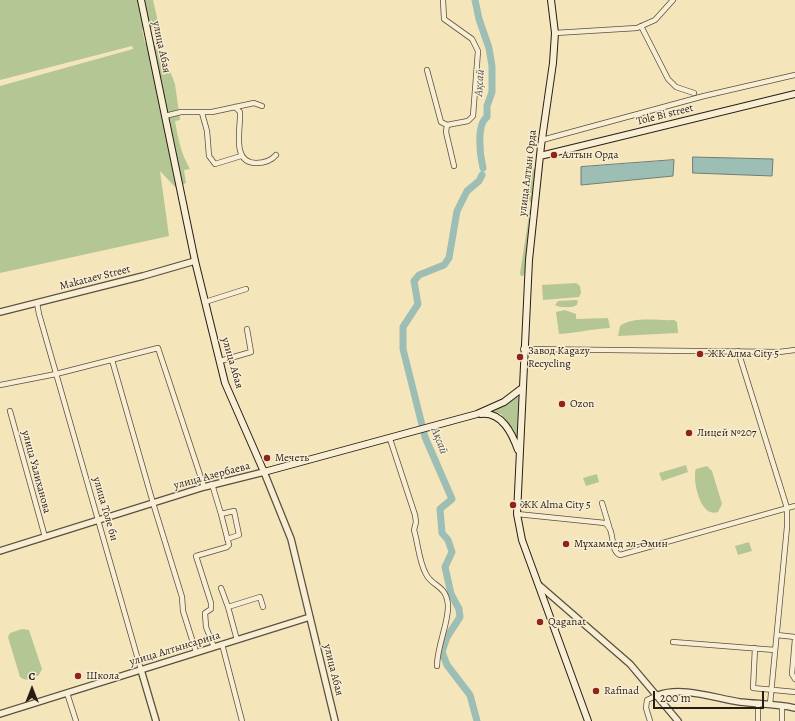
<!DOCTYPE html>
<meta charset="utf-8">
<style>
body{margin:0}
#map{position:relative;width:795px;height:721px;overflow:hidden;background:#f5e5bb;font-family:Alegreya,serif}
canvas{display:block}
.north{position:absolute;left:12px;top:669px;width:40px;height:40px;-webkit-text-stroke:3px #f8eed3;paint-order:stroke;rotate:0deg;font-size:11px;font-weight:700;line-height:16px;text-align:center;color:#281d16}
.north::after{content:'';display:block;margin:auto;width:14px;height:18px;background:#281d16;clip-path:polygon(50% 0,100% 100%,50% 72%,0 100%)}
.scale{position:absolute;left:653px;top:691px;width:111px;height:18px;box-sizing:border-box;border:2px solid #281d16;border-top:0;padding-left:5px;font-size:12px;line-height:14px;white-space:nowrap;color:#281d16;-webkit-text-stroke:3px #f8eed3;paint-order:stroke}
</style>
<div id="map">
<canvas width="795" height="721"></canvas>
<div class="north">С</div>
<div class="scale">200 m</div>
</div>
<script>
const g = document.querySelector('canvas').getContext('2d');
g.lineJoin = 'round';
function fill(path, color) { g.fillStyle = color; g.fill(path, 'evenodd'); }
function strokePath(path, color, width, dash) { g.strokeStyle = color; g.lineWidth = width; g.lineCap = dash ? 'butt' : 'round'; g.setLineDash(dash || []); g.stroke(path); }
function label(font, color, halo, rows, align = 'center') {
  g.font = font + ' Alegreya,serif'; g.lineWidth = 3; g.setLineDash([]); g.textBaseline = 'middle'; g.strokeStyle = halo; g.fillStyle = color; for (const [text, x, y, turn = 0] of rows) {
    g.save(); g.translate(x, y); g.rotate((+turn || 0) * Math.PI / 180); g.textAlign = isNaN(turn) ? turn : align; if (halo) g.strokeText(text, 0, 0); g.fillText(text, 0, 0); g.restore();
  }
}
fill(new Path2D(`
 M0,0H153L159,26L142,29L145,43L155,42L156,49L162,51L175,84L180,120L175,121C178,138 181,154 190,169L184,170L186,183L176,188L160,171L169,236L0,273V86L133,49L132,46L0,80Z
 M534,168L537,170L534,179L533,205C524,198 528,176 534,168Z
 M530,209H532L526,271L523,276H521L520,273Z
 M576,283L580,286L581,293L579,297L543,300L542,285Z
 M576,300L578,301L577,305C572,308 560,308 555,305L558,301Z
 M565,310L576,314V319L608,318L610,328C592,329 576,333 559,334L556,312Z
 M674,320L677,322L678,333L618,336L620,326C633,316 659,321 674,320Z
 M519,396L518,442L514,430L501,414L487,411L502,406Z
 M686,465L688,472L662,481L659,473Z
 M707,466L712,471L722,504L718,512C699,519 692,476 696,469Z
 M597,474L599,482L586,486L583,478Z
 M749,542L752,551L738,555L735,546Z
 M22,629L29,630L42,669L39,675C34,679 26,682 20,677L8,637L10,633Z`), '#b5c695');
const water = new Path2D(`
 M693,157L773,159L772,176L693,173Z
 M674,160L673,176L581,185V167Z`);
fill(water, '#9dbeb5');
strokePath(water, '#6e7e75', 1);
strokePath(new Path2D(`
 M475,0L479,19L489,48L492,66V92L487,106V117C476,125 480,155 483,168
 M477,721L470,695L447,665L442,652L447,637L460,617L459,609L451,594L445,567L452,552L448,540L442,533L440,509L452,499L425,437L403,349V327L418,304L414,281L419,275L444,265L449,258L457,211L467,191L479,181L482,175`), '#9dbeb5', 7);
const minor = new Path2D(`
 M443,0L444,19L472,39L478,51L473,116L468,121L447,125L446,132L454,166
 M641,26L668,79L676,87L694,93
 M555,33L637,28L655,20L673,0
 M427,70L441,122L447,125
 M235,107L240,112C241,128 231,163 256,163C264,163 271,161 276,155
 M202,113L207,131L209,156L215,164L241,156
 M165,116L181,112H212L254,103L262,106
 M542,140L704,96L795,75
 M205,302L246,289
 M37,303L39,314L141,670
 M523,349L779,352L795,350
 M738,351L787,508V527L770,704
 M112,360L153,503L182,597L183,611L196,652
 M220,361L251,352L247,329
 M0,385L56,374L158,348L204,487
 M10,411L45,537
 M390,439L415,515L416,522L414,530C418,543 419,562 426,574C432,587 446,584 448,605C449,622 437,646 437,666
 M212,484L221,514
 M602,503L609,526
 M517,514L605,523C616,530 609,550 620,555L795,506
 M221,588L228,607L260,597L263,607
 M228,607L237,640
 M777,635L795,637
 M795,639L792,674L795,679
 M673,642L775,650
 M222,644L242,721
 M214,647L206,627L205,613L211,609V603L196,556L227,547L229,545L221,514L234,511L239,535L227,539
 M755,648L753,688L795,692
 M67,693L76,721
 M650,721L646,708L647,700L658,695
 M758,721V703
 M782,721V706`);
const tertiary = new Path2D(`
 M0,312L143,276L195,261
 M0,551L204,487L264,472L291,539L335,721
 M539,585L630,664L678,721
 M141,670L156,721
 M658,695C682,686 714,698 740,702C758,704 777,704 795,708
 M0,714L310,617`);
const secondary = new Path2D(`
 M141,0L195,261L225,383L264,472L477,414L504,402L521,389
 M551,0L555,33L553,63L541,146L529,260L517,514L522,540L588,721
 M540,156L795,94
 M481,414C502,412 512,433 518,450`);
strokePath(minor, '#5b4f3f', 6);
strokePath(tertiary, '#5b4f3f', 8);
strokePath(secondary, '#281d16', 8);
strokePath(minor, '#f8eed3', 4.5);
strokePath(tertiary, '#f8eed3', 5.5);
strokePath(secondary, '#f8eed3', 6);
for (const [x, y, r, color] of [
 [554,155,4,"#8f2418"],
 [700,354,4,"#8f2418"],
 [520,357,4,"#8f2418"],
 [562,404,4,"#8f2418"],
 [689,433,4,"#8f2418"],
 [267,458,4,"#8f2418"],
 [513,505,4,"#8f2418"],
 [566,544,4,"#8f2418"],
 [540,622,4,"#8f2418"],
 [78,676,4,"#8f2418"],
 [596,691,4,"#8f2418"]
]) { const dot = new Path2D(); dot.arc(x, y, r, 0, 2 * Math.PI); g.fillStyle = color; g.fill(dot); strokePath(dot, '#f8eed3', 1.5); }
label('11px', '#281d16', '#f8eed3', [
 ["улица Абая",161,47,78],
 ["Tole Bi street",665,115,-14],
 ["улица Алтын Орда",528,173,-83],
 ["Makataev Street",95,278,-14],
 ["улица Абая",232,363,74],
 ["улица Уалиханова",36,472,75],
 ["улица Азербаева",212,476,-15],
 ["улица Толе би",105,509,74],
 ["улица Алтынсарина",175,649,-17],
 ["улица Абая",333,670,76]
]);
label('11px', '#281d16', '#f8eed3', [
 ["Алтын Орда",562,155],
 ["Завод Kagazy",528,351],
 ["Recycling",528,364],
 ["ЖК Алма City 5",708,354],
 ["Ozon",570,404],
 ["Лицей №207",697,433],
 ["Мечеть",275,458],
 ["ЖК Alma City 5",521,505],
 ["Мұхаммед әл-Әмин",574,544],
 ["Qaganat",548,622],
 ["Школа",86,676],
 ["Rafinad",604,691]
], 'left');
label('italic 12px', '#51554e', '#f8eed3', [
 ["Ақсай",480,83,-86],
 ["Ақсай",439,441,69]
]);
</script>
